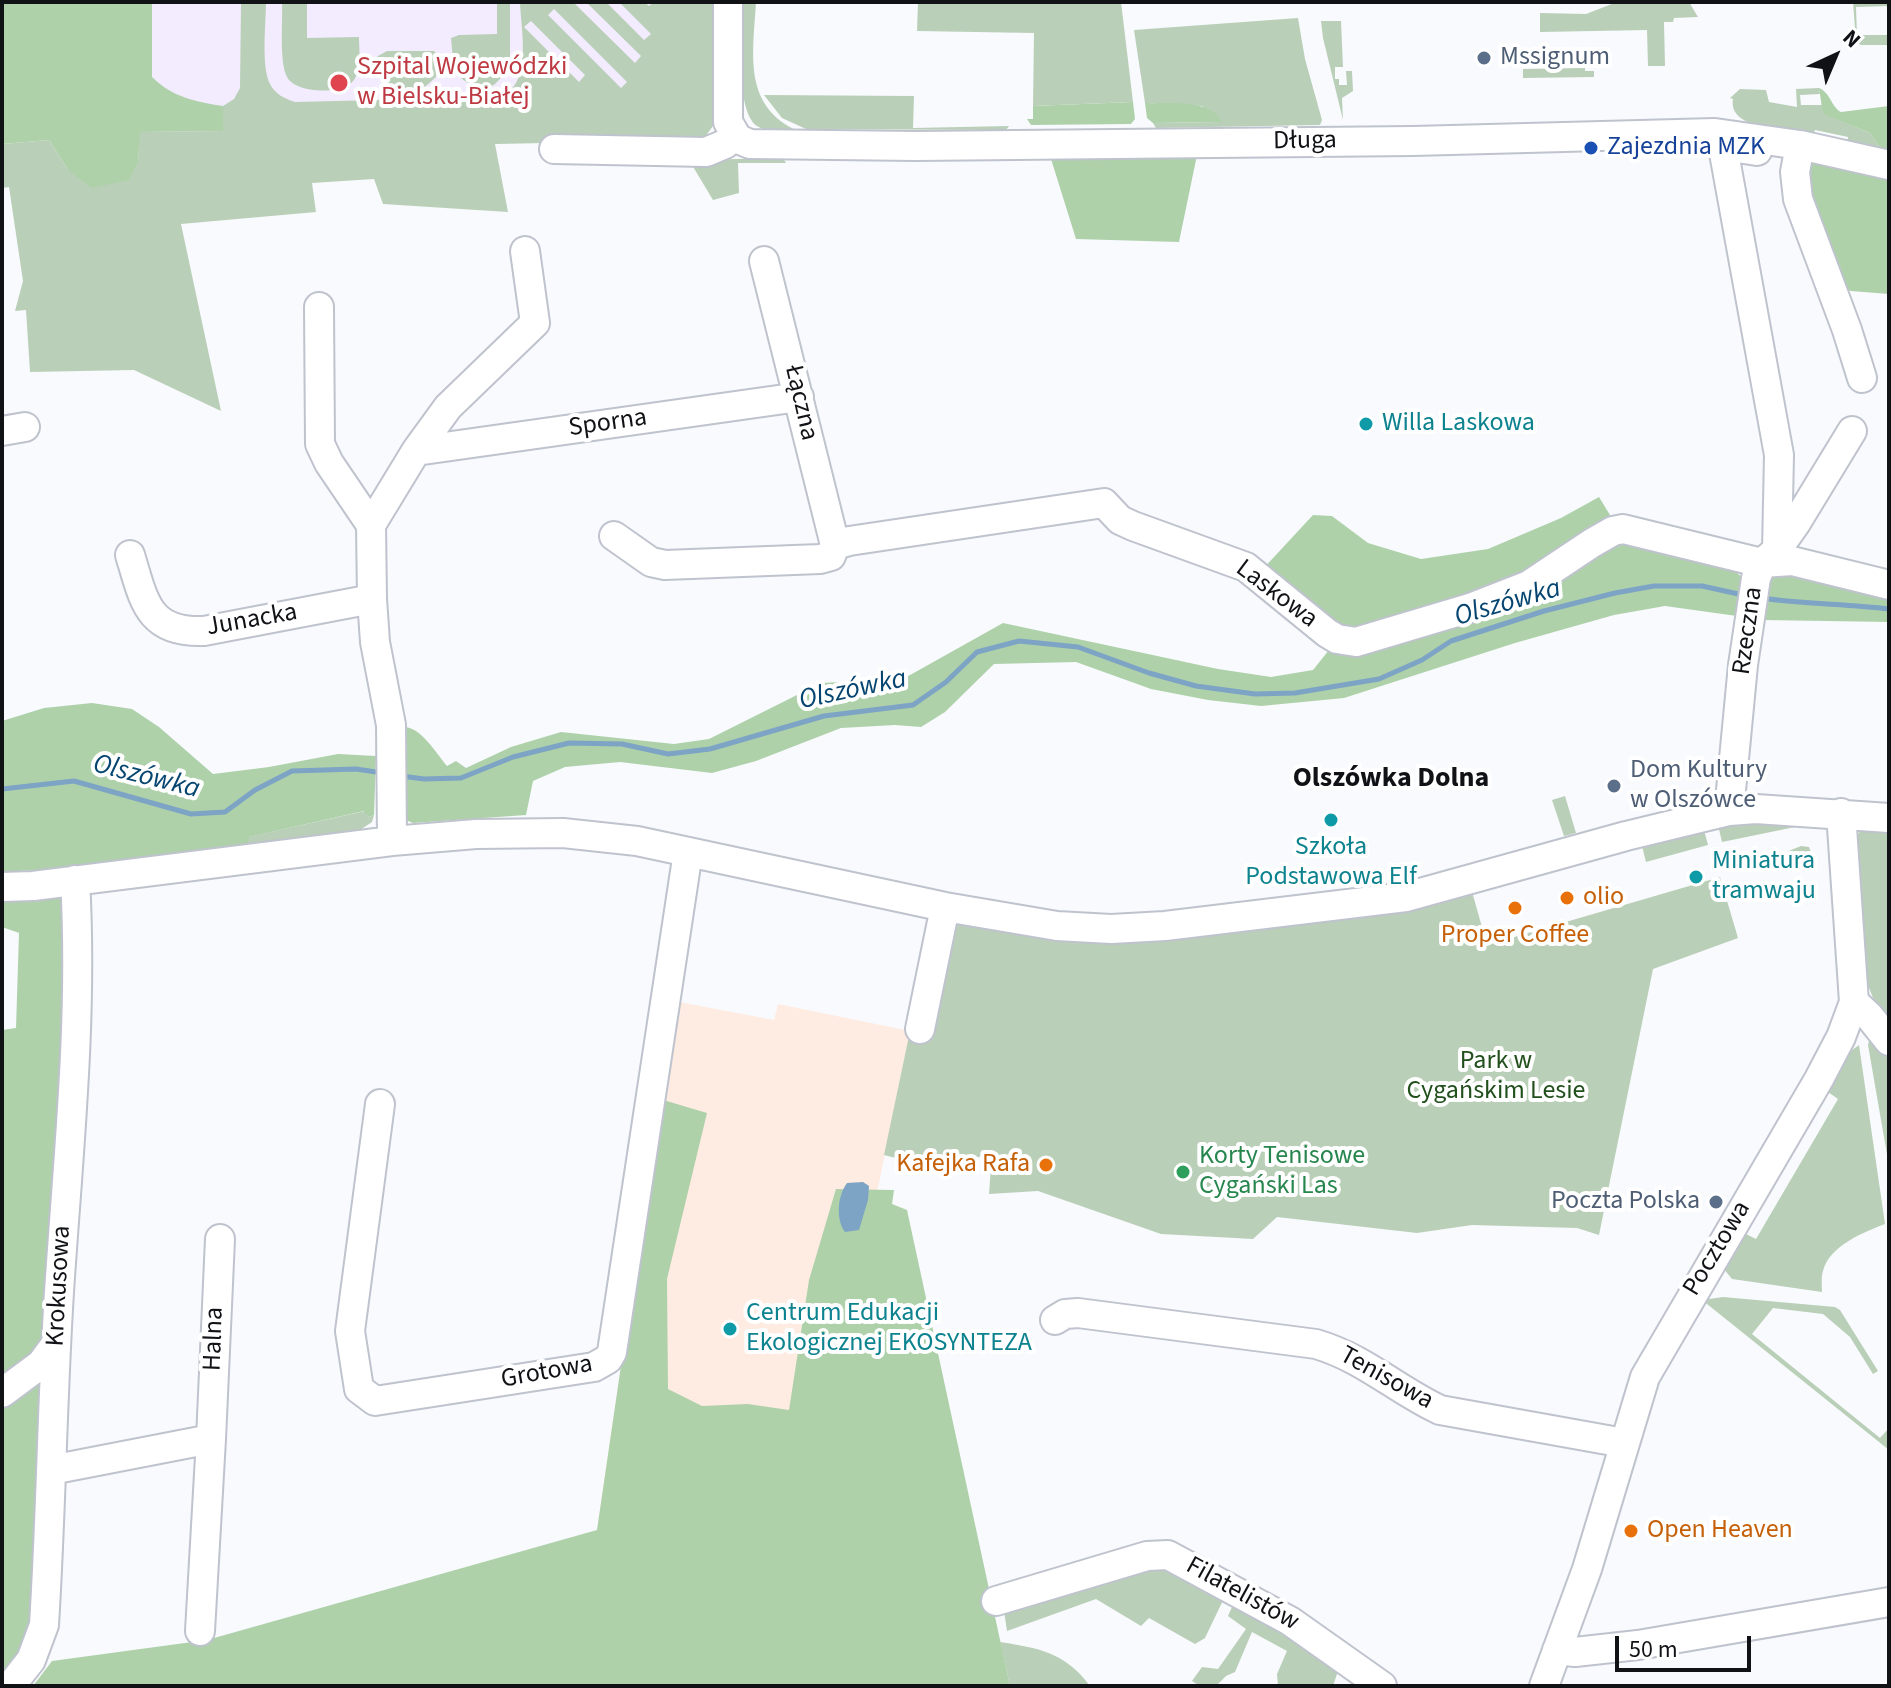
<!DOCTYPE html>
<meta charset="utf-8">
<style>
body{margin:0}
#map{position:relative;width:1891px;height:1688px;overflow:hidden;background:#f8fafe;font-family:"Source Sans 3",sans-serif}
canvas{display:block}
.frame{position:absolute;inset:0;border:4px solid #111216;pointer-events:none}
.north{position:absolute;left:1795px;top:16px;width:80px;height:80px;-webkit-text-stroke:6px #fff;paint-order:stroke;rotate:44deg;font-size:22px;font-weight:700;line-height:32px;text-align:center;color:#111216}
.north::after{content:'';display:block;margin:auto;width:28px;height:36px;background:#111216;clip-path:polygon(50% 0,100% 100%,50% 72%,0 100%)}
.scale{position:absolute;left:1615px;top:1636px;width:136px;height:36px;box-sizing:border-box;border:4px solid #111216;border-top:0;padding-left:10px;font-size:24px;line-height:28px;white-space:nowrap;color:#111216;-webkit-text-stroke:6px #fff;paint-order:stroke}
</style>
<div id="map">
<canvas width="1891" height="1688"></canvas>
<div class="frame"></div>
<div class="north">N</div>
<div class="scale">50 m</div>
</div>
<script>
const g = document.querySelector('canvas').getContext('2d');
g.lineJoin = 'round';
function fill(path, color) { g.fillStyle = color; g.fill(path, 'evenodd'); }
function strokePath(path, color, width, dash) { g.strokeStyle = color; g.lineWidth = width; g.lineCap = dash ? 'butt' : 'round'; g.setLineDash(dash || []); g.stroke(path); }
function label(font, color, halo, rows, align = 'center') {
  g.font = font + ' "Source Sans 3",sans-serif'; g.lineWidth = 8; g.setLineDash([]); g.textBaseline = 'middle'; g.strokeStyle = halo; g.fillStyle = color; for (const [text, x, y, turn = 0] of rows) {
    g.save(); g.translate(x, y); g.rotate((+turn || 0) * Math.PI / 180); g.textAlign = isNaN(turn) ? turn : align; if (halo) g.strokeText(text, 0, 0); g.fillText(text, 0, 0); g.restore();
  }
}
fill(new Path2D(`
 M674,1001L774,1020L778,1004L910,1031L878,1188L815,1400L597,1530Z`), '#feece2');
fill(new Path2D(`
 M2,2H674L680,125L2,137Z`), '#f3ecfe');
fill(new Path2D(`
 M241,2H266C266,23 261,66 270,84C275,94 285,99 295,102L500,97C533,84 521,31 520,2H573L635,63L641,56L586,2H606L644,40L651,34L619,2H644L649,6L654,2H716L715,123L703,140L495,144L508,212L383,204L374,179L312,183L316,212L181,224L221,411L134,370L30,372L26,310L15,311L23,281L9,187L2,188V144L49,140L68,170L138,162L139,132L223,131V106L234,99L240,88ZM554,9L627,82L621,88L548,15ZM531,21L585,75L579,82L524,27Z
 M282,2H307V38L359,37C359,50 362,68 354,80C344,95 296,94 287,77C279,61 283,21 282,2Z
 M497,2H510V69L494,85C477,89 466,85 454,71L451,38L459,35L497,34Z
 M742,2H756C753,55 742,107 800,132C787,132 769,134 757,126C735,111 741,28 742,2Z
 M918,2H1121L1133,102L1033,106L1034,33L917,31Z
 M1617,2H1689L1698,17L1674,18L1673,22H1664L1665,66H1648L1647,30L1540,32V13L1586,14Z
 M1853,2H1889V6L1856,7L1857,35H1889V45H1861L1856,42Z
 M1298,18L1305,59L1322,120L1320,125L1156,128L1153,123L1221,122L1202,106L1145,103L1134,30Z
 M1321,21H1341L1343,67H1335V79H1339V85H1347L1346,71H1352L1353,91L1342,98L1343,120L1323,38Z
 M387,51H434L442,59L436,77L426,86C403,93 380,89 375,62L378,56Z
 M1585,68V71H1594V77L1523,78V69Z
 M1819,88L1820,94L1800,95L1801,105H1822L1824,114L1870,133L1882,151L1847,143L1848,137L1815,130L1814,133C1792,130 1727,131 1733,99L1730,98L1740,89L1766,90L1769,102L1797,107L1796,89Z
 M764,95L914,96L913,128L1009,126L1006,130L806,129L782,118Z
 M783,158L786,163H738L739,193L713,200L689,160Z
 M1565,796L1576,833L1564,836L1552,800Z
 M365,811L369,817L374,815L372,822L360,830L248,844V837Z
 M1744,821L1800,826L1722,842L1718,825Z
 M1704,830L1708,845L1646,862L1642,846Z
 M1865,830L1889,833V1016L1886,1021L1873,998L1866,980L1853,842L1860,831Z
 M1801,846L1809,847L1812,855L1772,868L1764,861Z
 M1720,877L1738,938L1653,969L1599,1235L1577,1228L1472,1225L1417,1233L1277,1217L1253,1239L1161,1234L1038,1191L989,1194L992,1153L938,1169L884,1155L910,1031L953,919L1012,927L1471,888L1487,945Z
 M1874,1039L1889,1060V1166L1868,1045L1869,1041Z
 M1859,1045L1885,1224C1864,1232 1829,1246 1823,1271C1821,1277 1822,1285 1822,1292L1732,1279L1723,1268L1744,1233L1756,1239L1838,1099L1828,1092L1852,1050Z
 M1723,1297L1835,1307L1840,1310L1878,1371L1873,1374L1850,1337L1823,1314L1773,1308L1752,1334L1880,1438L1889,1428V1450L1702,1300Z
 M1154,1559L1227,1592L1205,1638L1195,1644L1149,1618L1141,1626L1096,1599L1007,1631L1004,1611Z
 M1243,1600L1339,1668L1333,1686H1278L1277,1674L1287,1651L1252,1632L1235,1672L1226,1676L1216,1686H1200L1192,1681L1202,1667L1218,1669L1246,1629L1228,1616L1232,1607Z
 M1000,1642C1038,1648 1065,1652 1090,1686H1010Z`), '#bacfb8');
fill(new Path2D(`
 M2,2H152V77C172,97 196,102 223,106V131L140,132L138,162L129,180L92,188L68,170L49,140L2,144Z
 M1819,88C1831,93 1831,107 1841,112L1889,106V152L1882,151L1870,133L1823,114Z
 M1133,102L1135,119L1131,124L1031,125L1027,119H1033V106Z
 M1145,103C1168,104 1210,98 1222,122L1153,123L1147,118Z
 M1197,155L1179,242L1076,239L1051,159Z
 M1813,161L1889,179V294L1851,291L1838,287L1803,167Z
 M1599,497L1610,515L1608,522L1559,562L1351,636L1261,571L1313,515L1332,516L1368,543L1421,559L1488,549L1561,518Z
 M1614,537L1735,570L1741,577L1737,616L1665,606L1614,615L1515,643L1344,698L1261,706L1208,700L1151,689L1076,662L994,664L945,712L921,727L895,725L841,728L756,761L712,773L620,762L565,767L533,781L526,815L413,823L403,819L404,727C421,727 436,753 447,766L456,761L466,768L511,747L561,732L674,744L709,739L821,683L903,679L1003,623L1218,669L1271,677L1313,670L1333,645L1349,649Z
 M1780,570L1889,590V622L1761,620L1770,574Z
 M92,703L132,709L159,727L213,774L269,767L338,754L376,756L374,815L369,817L364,811L249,837L248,844L51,869L2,872V721L44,708Z
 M2,891L60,897L65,904L69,991L50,1337L2,1385V1030L16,1028L19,933L2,927Z
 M660,1099L707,1113L667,1279L668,1389L702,1406L748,1404L789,1410L809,1280L836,1189L894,1190L892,1204L907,1210L1010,1686H33L52,1661L207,1640L597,1530Z
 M42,1370L38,1623L2,1686V1398Z`), '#aed1aa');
fill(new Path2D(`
 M863,1182L869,1186L868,1200L859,1230L845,1232C835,1219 838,1195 847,1183Z`), '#7da3c5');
strokePath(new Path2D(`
 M1761,598C1804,604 1846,604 1889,609
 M401,776L424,779L461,778L513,757L569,743L622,744L668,754L710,749L824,716L913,705L946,682L977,652L1019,641L1078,647L1149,673L1196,686L1255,694L1295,693L1379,679L1422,660L1451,641L1544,611L1615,593L1654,586H1702L1743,595
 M2,789L74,781L191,814L225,812L255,790L292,771L356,769L383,773`), '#7da3c5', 5);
const minor = new Path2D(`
 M728,2V122L738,139L750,144L916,146L1413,141L1715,133L1800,145L1889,165
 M1800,145L1795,172L1798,199L1847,330L1862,378
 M554,149L706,152L725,144L735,135
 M1757,151L1731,147L1724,153L1779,455L1777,550
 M764,261L835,545
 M319,307L320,444L329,463L371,525
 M2,431L25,427
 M416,451L799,397
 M371,525L416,451L448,407L535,323L525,251
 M371,525L372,599L375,642L391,725L392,841
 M614,536L651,562L665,565L820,559L831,556L835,545L849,541L1104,503L1120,520L1133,526L1246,567L1327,633L1337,639L1356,642L1470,608L1529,585L1592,543L1613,531L1623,529L1762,563L1792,561L1889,585
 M130,555C144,600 147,633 204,631L372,599
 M1729,811L1743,665L1756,578L1762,563L1777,550L1796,523L1852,431
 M2,887L33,886L392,841L476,834L563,833L637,841L945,907L1057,926L1111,929L1165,926L1406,897L1626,836L1729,811L1756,809L1889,818
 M1854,1002L1869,1016L1889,1041
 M920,1029L945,907
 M380,1104L350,1331L359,1389L375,1401L594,1367L608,1359L612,1352L688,852
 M1055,1320L1065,1314L1078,1313L1316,1344C1366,1359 1395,1389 1440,1410L1624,1443
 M2,1393L41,1364L55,1345
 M211,1439L220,1239
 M51,1470L211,1439L200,1631
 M996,1601L1147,1556L1168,1555L1290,1621L1382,1686
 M1557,1650L1575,1652L1638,1645L1889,1602
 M13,1683L31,1660L44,1625C51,1514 52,1403 59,1292C68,1155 83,1018 75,880
 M1544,1686L1587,1569L1645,1377L1819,1079L1841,1037L1854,1002L1841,813`);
strokePath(minor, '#bfc3cd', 32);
strokePath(minor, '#fff', 28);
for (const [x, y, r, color] of [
 [1484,58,8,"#5c6f8a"],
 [339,83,10,"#e0444e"],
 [1591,148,8,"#1a4fb4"],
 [1366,424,8,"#0f9aa8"],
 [1614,786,8,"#5c6f8a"],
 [1331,820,8,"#0f9aa8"],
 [1696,877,8,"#0f9aa8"],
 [1567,898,8,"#e8710a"],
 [1515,908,8,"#e8710a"],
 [1046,1165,8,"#e8710a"],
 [1183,1172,8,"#2e9e5b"],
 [1716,1202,8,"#5c6f8a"],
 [730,1329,8,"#0f9aa8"],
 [1631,1531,8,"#e8710a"]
]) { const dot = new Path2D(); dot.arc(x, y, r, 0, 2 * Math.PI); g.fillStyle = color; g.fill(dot); strokePath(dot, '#fff', 3); }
label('26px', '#4e5e75', '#fff', [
 ["Mssignum",1500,58],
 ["Dom Kultury",1630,771],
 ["w Olszówce",1630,801],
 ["Poczta Polska",1700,1202,"right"]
], 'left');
label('26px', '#be3a42', '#fff', [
 ["Szpital Wojewódzki",357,68],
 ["w Bielsku-Białej",357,98]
], 'left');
label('26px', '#111216', '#fff', [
 ["Długa",1305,142,-1],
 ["Łączna",800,403,77],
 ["Sporna",608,424,-8],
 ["Laskowa",1276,595,37],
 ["Junacka",252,621,-10],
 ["Rzeczna",1749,631,-82],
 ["Pocztowa",1718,1249,-59],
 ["Krokusowa",60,1286,-87],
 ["Halna",215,1339,-88],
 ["Grotowa",547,1373,-10],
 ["Tenisowa",1386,1379,29],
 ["Filatelistów",1242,1595,29]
]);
label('26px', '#164399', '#fff', [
 ["Zajezdnia MZK",1607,148]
], 'left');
label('26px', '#0d838f', '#fff', [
 ["Willa Laskowa",1382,424],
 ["Szkoła",1331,848,"center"],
 ["Podstawowa Elf",1331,878,"center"],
 ["Miniatura",1712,862],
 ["tramwaju",1712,892],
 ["Centrum Edukacji",746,1314],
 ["Ekologicznej EKOSYNTEZA",746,1344]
], 'left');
label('26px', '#c56008', '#fff', [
 ["olio",1583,898],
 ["Proper Coffee",1515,936,"center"],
 ["Kafejka Rafa",1030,1165,"right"],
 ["Open Heaven",1647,1531]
], 'left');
label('26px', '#22501d', '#fff', [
 ["Park w",1496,1062],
 ["Cygańskim Lesie",1496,1092]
]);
label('26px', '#27864d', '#fff', [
 ["Korty Tenisowe",1199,1157],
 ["Cygański Las",1199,1187]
], 'left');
label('italic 28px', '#054570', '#fff', [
 ["Olszówka",1508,604,-16],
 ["Olszówka",853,691,-12],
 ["Olszówka",146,778,14]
]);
label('bold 28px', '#111216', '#fff', [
 ["Olszówka Dolna",1391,780]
]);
</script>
